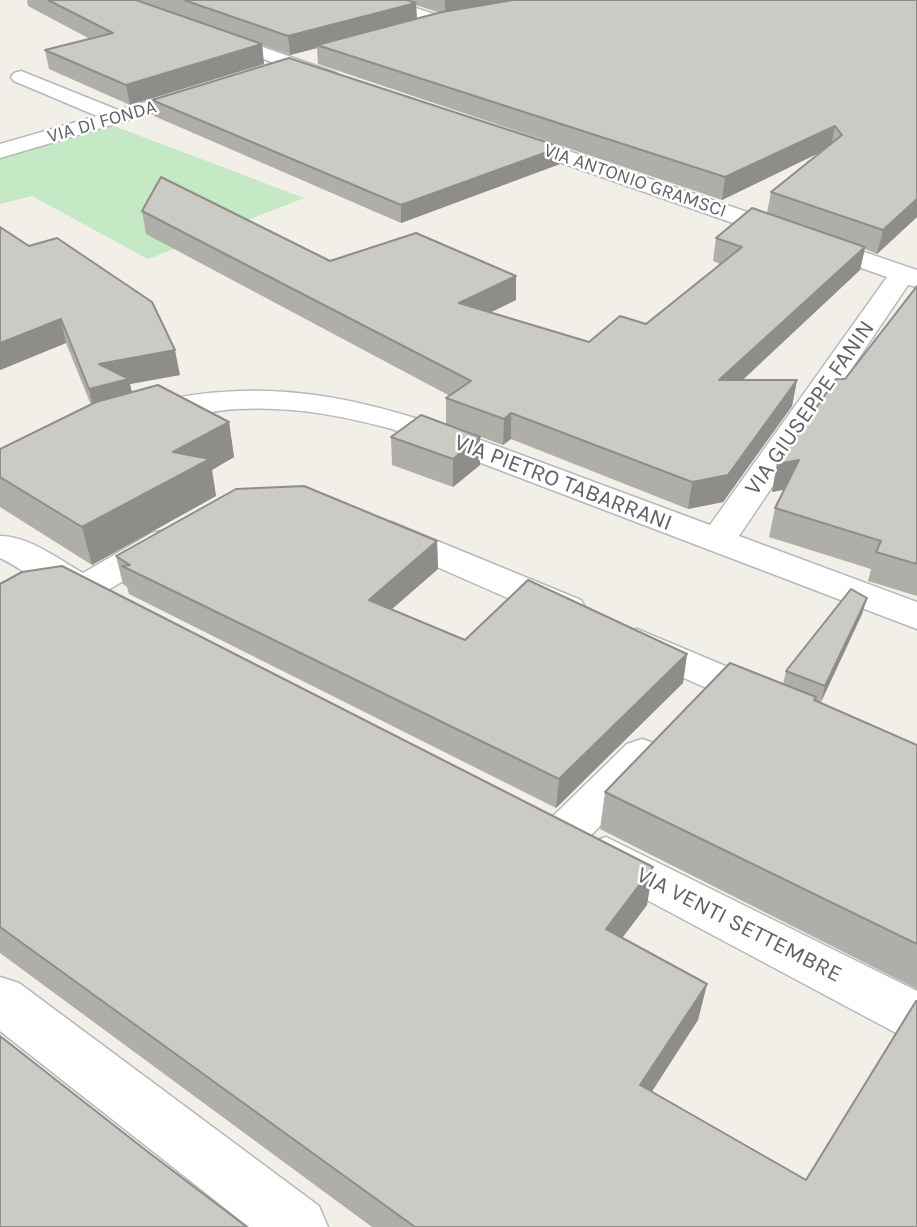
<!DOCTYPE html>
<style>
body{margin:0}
canvas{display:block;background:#f1efe8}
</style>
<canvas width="917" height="1227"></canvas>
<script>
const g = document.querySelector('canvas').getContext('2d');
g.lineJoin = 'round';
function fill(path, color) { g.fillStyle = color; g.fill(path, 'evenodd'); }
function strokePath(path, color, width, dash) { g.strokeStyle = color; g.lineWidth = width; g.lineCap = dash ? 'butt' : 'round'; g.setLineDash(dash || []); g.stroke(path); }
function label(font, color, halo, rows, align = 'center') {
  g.font = font + ' Karla,sans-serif'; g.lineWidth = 5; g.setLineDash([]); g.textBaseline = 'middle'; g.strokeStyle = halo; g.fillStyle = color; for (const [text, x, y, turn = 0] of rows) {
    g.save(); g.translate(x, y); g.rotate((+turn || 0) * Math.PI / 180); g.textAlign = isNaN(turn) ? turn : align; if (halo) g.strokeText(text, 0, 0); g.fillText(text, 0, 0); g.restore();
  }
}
fill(new Path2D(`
 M114,126L304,198L148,259L32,196L0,204V157Z`), '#c5e8c5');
const minor = new Path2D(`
 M106,0H130L336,73L339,77L336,81H322Z
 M369,0H393L448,19L451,23L448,27H436Z
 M21,71L118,110L203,86L213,92L210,96L0,158V144L97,116L14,81L11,77L14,73Z
 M513,132L917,270V287L908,285L739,536L917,602V629L392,429C340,415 291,406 237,409C209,410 157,425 135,420L130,413L135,406C281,370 380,403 516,453C581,477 645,501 710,525L887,277L505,143L502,138L505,133Z
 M391,522L581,600L586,609L581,618L567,622L553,618L378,541L373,533L378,525Z
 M165,530L178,533L183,541L178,549L108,590L110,593L104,602C69,611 31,572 0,558V536C29,536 58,559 83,573L152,533Z
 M637,629L780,689L786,699L780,709L765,714L623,651L617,642L623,633Z
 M642,739L657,744L664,755L657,766L580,847L564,852L548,847L541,834L548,821L627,744Z
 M606,837L917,991V1041L898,1034L589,869L582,856L589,843Z
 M0,977L19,983L319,1206L328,1227H249L0,1031Z`);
strokePath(minor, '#b5b8bc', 3);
fill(minor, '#fff');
fill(new Path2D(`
 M27,0H917V217L877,254L865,249L860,270L742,380H797L792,406L723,502L688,509L511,439L503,445L446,424V398L450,396L146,234L142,211L330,261L516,300L490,312L589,342L646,324L720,264L713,261L716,238L767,213L771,192L819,153L722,200L318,64L317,48L290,55L262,45L264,64L130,105L49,69L45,50L90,39L28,6ZM416,5L440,13L417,19Z
 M152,100L561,147L560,164L401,223L154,116Z
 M0,227L180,375L130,384L132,392L229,422L234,457L212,470L216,496L92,565L0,507V449L91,405L66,343L0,370Z
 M917,286V596L868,581L871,569L769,537L775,508L785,489L772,492L777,464L845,379Z
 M391,437H480V465L453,487L392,465Z
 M437,541L438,569L392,609L465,640L687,654L683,683L556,808L129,594L127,587L123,584L116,556Z
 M0,584L653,867L647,905L622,938L707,984L698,1020L651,1092L806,1180L917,1227H372L0,953Z
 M867,598L862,614L821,702L815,701L917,745V989L600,829L605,792L783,684L786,671Z`), '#afaea9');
fill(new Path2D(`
 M445,0H527L445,14Z
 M416,3L417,22L317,45V48L290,55L288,36Z
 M262,44L264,64L130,105L126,85Z
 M835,126L831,147L722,200L725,177Z
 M561,147L560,164L401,223V205Z
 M917,199V217L877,254L883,230Z
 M865,247L860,270L715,406L719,380Z
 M516,276V300L459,328V303Z
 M61,319L66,343L0,370V343Z
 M175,350L180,375L130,384L134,404L95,415L89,389L99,364Z
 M797,380L792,406L723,502L688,509L692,482Z
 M511,413V439L503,445L504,419Z
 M229,422L234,457L212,470L216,496L92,565L82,527L173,452Z
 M480,437V465L453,487V459Z
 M799,460L793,488L772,492L777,464Z
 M437,541L438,569L370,628L369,600Z
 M867,598L862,614L821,702L825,686Z
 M687,654L683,683L556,808L559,779Z
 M653,867L647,905L601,966L606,929Z
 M707,984L698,1020L633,1121L640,1085Z`), '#8f8d8a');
const building = new Path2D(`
 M48,0H136L262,44L126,85L45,50L113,33Z
 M184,0H407L416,3L288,36Z
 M513,0H917V199L883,230L771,192L842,135L835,126L725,177L317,45L442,12Z
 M289,58L561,147L401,205L152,100Z
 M161,177L330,261L416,233L516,276L459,303L589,342L620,316L646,324L742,247L716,238L752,208L865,247L719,380H797L728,475L692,482L511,413L504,419L446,398L471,381L142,211Z
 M0,227L29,246L57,238L152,302L175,350L99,364L129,379L89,389L61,319L0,343Z
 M917,286V564L876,552L881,541L775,508L799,460L777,464L836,379H845Z
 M158,385L229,422L173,452L210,459L82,527L0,477V449L96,402Z
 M421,415L480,437L453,459L391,437Z
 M304,486L437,541L369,600L465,640L528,580L687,654L559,779L122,566L130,565L116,556L236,489Z
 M62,566L653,867L606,929L707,984L640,1085L806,1180L916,1001H917V1227H415L0,927V584L22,572Z
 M851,589L867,598L825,686L786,671Z
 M730,663L816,697L814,700L917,745V944L605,792Z
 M0,1036L148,1152L247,1227H0Z`);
fill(building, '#cccac5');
strokePath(building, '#8f8d8a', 2);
label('19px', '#5f6368', '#fff', [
 ["VIA DI FONDA",102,122,-16],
 ["VIA ANTONIO GRAMSCI",635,181,19]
]);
label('23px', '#5f6368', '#fff', [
 ["VIA GIUSEPPE FANIN",810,408,-55],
 ["VIA PIETRO TABARRANI",563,483,21],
 ["VIA VENTI SETTEMBRE",739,925,27]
]);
</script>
